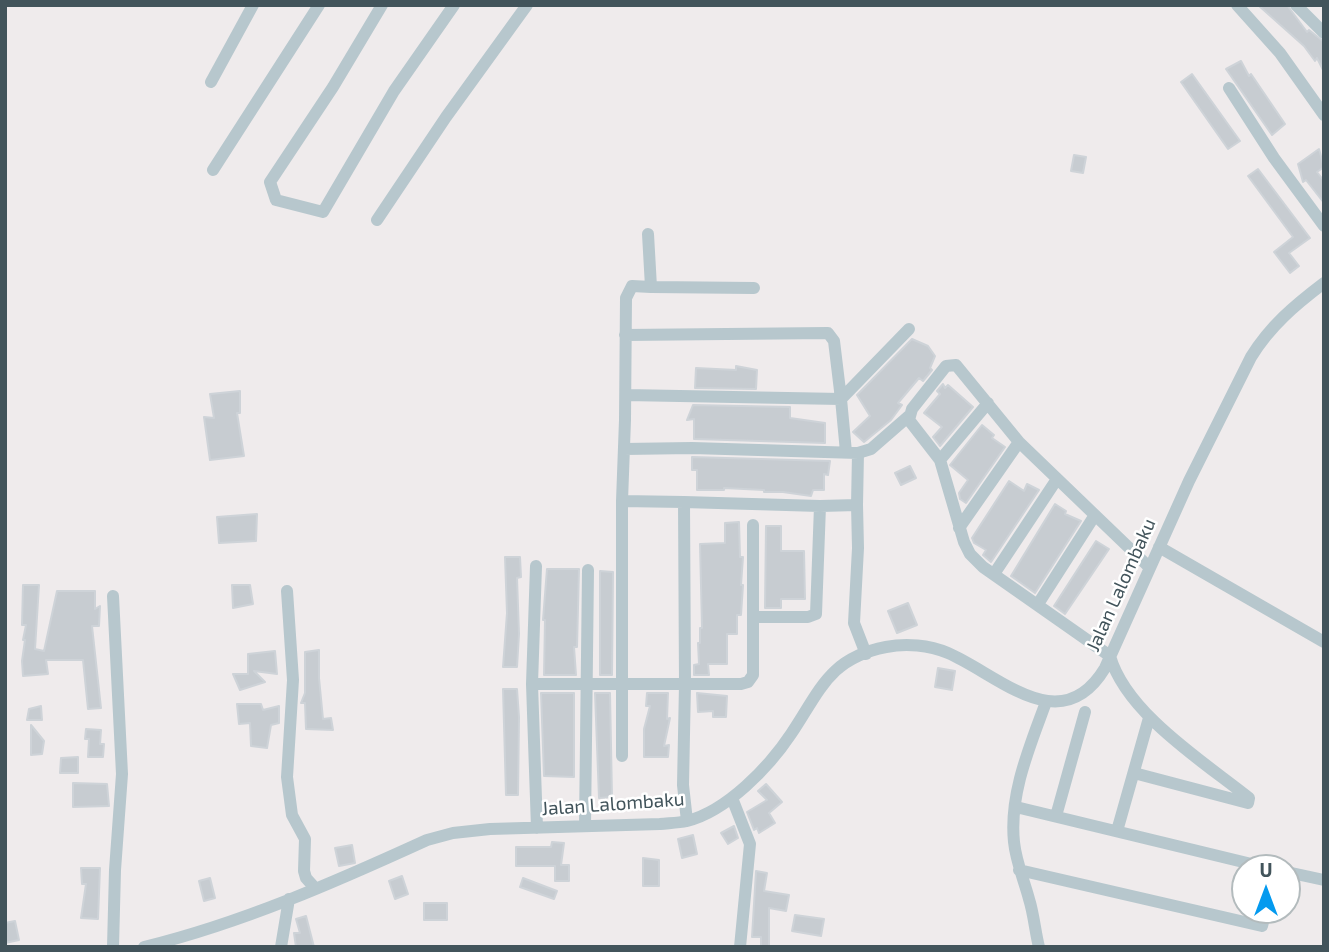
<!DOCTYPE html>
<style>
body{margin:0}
#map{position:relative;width:1329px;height:952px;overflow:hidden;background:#efebec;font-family:"Exo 2",sans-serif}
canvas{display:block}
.frame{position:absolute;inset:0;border:7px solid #42545b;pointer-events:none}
.north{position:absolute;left:1231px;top:854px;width:70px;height:70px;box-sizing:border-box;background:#fff;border:2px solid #b3bbbd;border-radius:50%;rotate:0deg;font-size:19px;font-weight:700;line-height:28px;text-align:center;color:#42545b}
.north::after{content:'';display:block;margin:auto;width:24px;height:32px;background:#049aef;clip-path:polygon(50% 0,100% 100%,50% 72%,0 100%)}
</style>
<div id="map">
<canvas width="1329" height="952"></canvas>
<div class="frame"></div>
<div class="north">U</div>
</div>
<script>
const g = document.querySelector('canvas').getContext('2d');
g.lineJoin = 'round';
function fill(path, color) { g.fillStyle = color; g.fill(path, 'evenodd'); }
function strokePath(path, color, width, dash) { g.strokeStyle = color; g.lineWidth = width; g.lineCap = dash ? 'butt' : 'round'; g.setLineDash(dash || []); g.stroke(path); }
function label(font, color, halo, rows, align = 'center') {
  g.font = font + ' "Exo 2",sans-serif'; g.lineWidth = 5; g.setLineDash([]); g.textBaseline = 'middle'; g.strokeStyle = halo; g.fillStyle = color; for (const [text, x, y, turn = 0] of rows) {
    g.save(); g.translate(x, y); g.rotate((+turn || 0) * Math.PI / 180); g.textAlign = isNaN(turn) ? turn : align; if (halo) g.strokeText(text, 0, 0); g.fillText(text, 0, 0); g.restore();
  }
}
const building = new Path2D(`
 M1258,5H1287L1307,32L1309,30L1324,42V72L1317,58L1315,61L1304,46Z
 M1241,61L1249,76L1251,74L1285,124L1272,135L1226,69Z
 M1192,74L1240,141L1228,149L1181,82Z
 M1319,149L1324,167L1317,172L1324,181V203L1306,180L1303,182L1298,164Z
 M1074,155L1086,157L1083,173L1071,171Z
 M1258,169L1310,238L1289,253L1299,266L1290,273L1274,252L1293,237L1248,176Z
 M912,339L928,346L935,356L930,368L932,370L923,381L919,378L898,403L902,405L891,420L864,442L853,432L870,416L857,395Z
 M736,366L757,370L756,389L695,388L696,368L736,370Z
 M943,384L945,388L948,385L973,407L940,446L933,437L942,427L924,413L940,394L937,391Z
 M240,391V413H237L244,456L210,460L204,417L214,418L210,394Z
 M693,405L790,407V418L825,423V443L694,439V419L687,420Z
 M982,425L994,435L992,438L1005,447L966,503L960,499L959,493L968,480L950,465Z
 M692,457L830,461L828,475L824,474V490H813L811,496L783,492H764V490L724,488V490H697V470H692Z
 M910,466L916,478L901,485L895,473Z
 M1009,481L1024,491L1027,484L1039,490L991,562L983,555L986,550L974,543L972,538Z
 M1055,504L1066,511L1065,514L1081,521L1035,593L1011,576Z
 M257,514L256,541L219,543L217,517Z
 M739,522L740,557H743L741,585H743L741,615H737V634H727V664H708L709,675H694V665L699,664L698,643H700V628H702L700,544L725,543V523Z
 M766,526H781V551H804L805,599H781V608H765Z
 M1096,541L1109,549L1065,614L1054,606Z
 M505,557H520L521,577L517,578L519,634L517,667H503L507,613Z
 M547,569H579L577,647H574L576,675H544L545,620H543Z
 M600,571L613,572L612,675H600Z
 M23,585H39L35,649L44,651L57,591H95V609L100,606L99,626H92L101,708L88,709L83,660H46L48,674L23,676L22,661L25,640H23L26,625H22Z
 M232,585H250L253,604L233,608Z
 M908,603L917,625L897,633L888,611Z
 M319,650V678L323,719L331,718L333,730L306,729L305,703H301L305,693V652Z
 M275,651L277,674L254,671L265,682L240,690L233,674H248V654Z
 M938,668L955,671L952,690L935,687Z
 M503,689H517L519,717L518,795H506Z
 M541,693H574V777L544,776Z
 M595,693H610L612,797L599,798Z
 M647,693H668L667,719L670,718L664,746L669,745L668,757H644V729L650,706H646Z
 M697,693L727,696L726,717H713V711L698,712Z
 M237,704H261L263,710L279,706V723L271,725L267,748L251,746L250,723L239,724Z
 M41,706L42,720H27L29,709Z
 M31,725L44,741L42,754L31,755Z
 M86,729L101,730L100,744H104L103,757H88L89,739H85Z
 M78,757V773H60L61,758Z
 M73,783L107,784L109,806L73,807Z
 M766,784L782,802L769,813L775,823L759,833L757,828L754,830L747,812L767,800L758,791Z
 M734,826L738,838L728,844L721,833Z
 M693,835L697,854L682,858L678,839Z
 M552,842L564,843L561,865H569V881H555V866H516V847H551Z
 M352,845L355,863L339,866L335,848Z
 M643,858L659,860V886H643Z
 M81,868H100L98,919L81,918L86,884H82Z
 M756,871L767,873L764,891L789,895L786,911L769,908V947H761V937H752Z
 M402,876L408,894L395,899L389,881Z
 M210,878L215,898L204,901L199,881Z
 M523,878L557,891L554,899L520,887Z
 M424,903H447V920H424Z
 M795,915L824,919L821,936L792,931Z
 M306,916L314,947H296L294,933H300L296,919Z
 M15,921L19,940L5,943V923Z`);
fill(building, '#c7ccd1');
strokePath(building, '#ced3d8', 2);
strokePath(new Path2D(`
 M382,5L333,87L270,182L276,200L323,212L394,91L454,5
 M1237,5L1280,53L1324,115
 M1296,5L1324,33
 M211,82L253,5
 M1229,88L1274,158L1324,226
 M213,170L319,5
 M377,220L446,117L527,5
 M651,287L754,288
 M625,335L828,333L834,341L841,399
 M626,395L841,399L846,452
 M841,399L909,329
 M624,449L692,448L858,453L871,449L910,415
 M940,460L988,403
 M622,501V756
 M684,502L820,506L816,614L808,617H753
 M857,505L858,548L854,623L866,654
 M820,506L857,505L858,453
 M959,528L1019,442
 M1159,547L1324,642
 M536,566L532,684L537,828
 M994,574L1057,479
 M287,591L293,680L287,777L292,815L305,839L304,871L306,878L315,888
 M113,596L122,774L115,870L113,947
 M1038,604L1095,515
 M532,684H685L684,502L622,501L625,420L626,298L632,286L651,287L648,234
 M1134,773L1248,803L1249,798C1204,762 1126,713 1110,656L983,567L970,554L964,542L940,460L909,420L912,409L946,366L956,365L1019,442L1149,567
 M732,798L750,844L740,947
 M1016,807L1268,868
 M1056,816L1085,712
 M687,821L683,785L685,684H741L748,682L753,675V525
 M585,826L588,570
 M1117,831L1149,718
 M1019,870L1262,926L1266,910
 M1287,872L1324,880
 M144,947C242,923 335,882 427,840L453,833L490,829L660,824C669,823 678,823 687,821C727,811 769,767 791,734C820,691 829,658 886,647C906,643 929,645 948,653C999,675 1061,741 1105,668L1189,481L1251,357C1270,326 1295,305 1324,283
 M281,947L289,899
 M1039,947C1035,931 1034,915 1029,899C1024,880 1016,862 1014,842C1009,794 1030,746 1046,702`), '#b7c7cd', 12);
label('19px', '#42545b', '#fff', [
 ["Jalan Lalombaku",1121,585,-66],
 ["Jalan Lalombaku",613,804,-4]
]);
</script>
